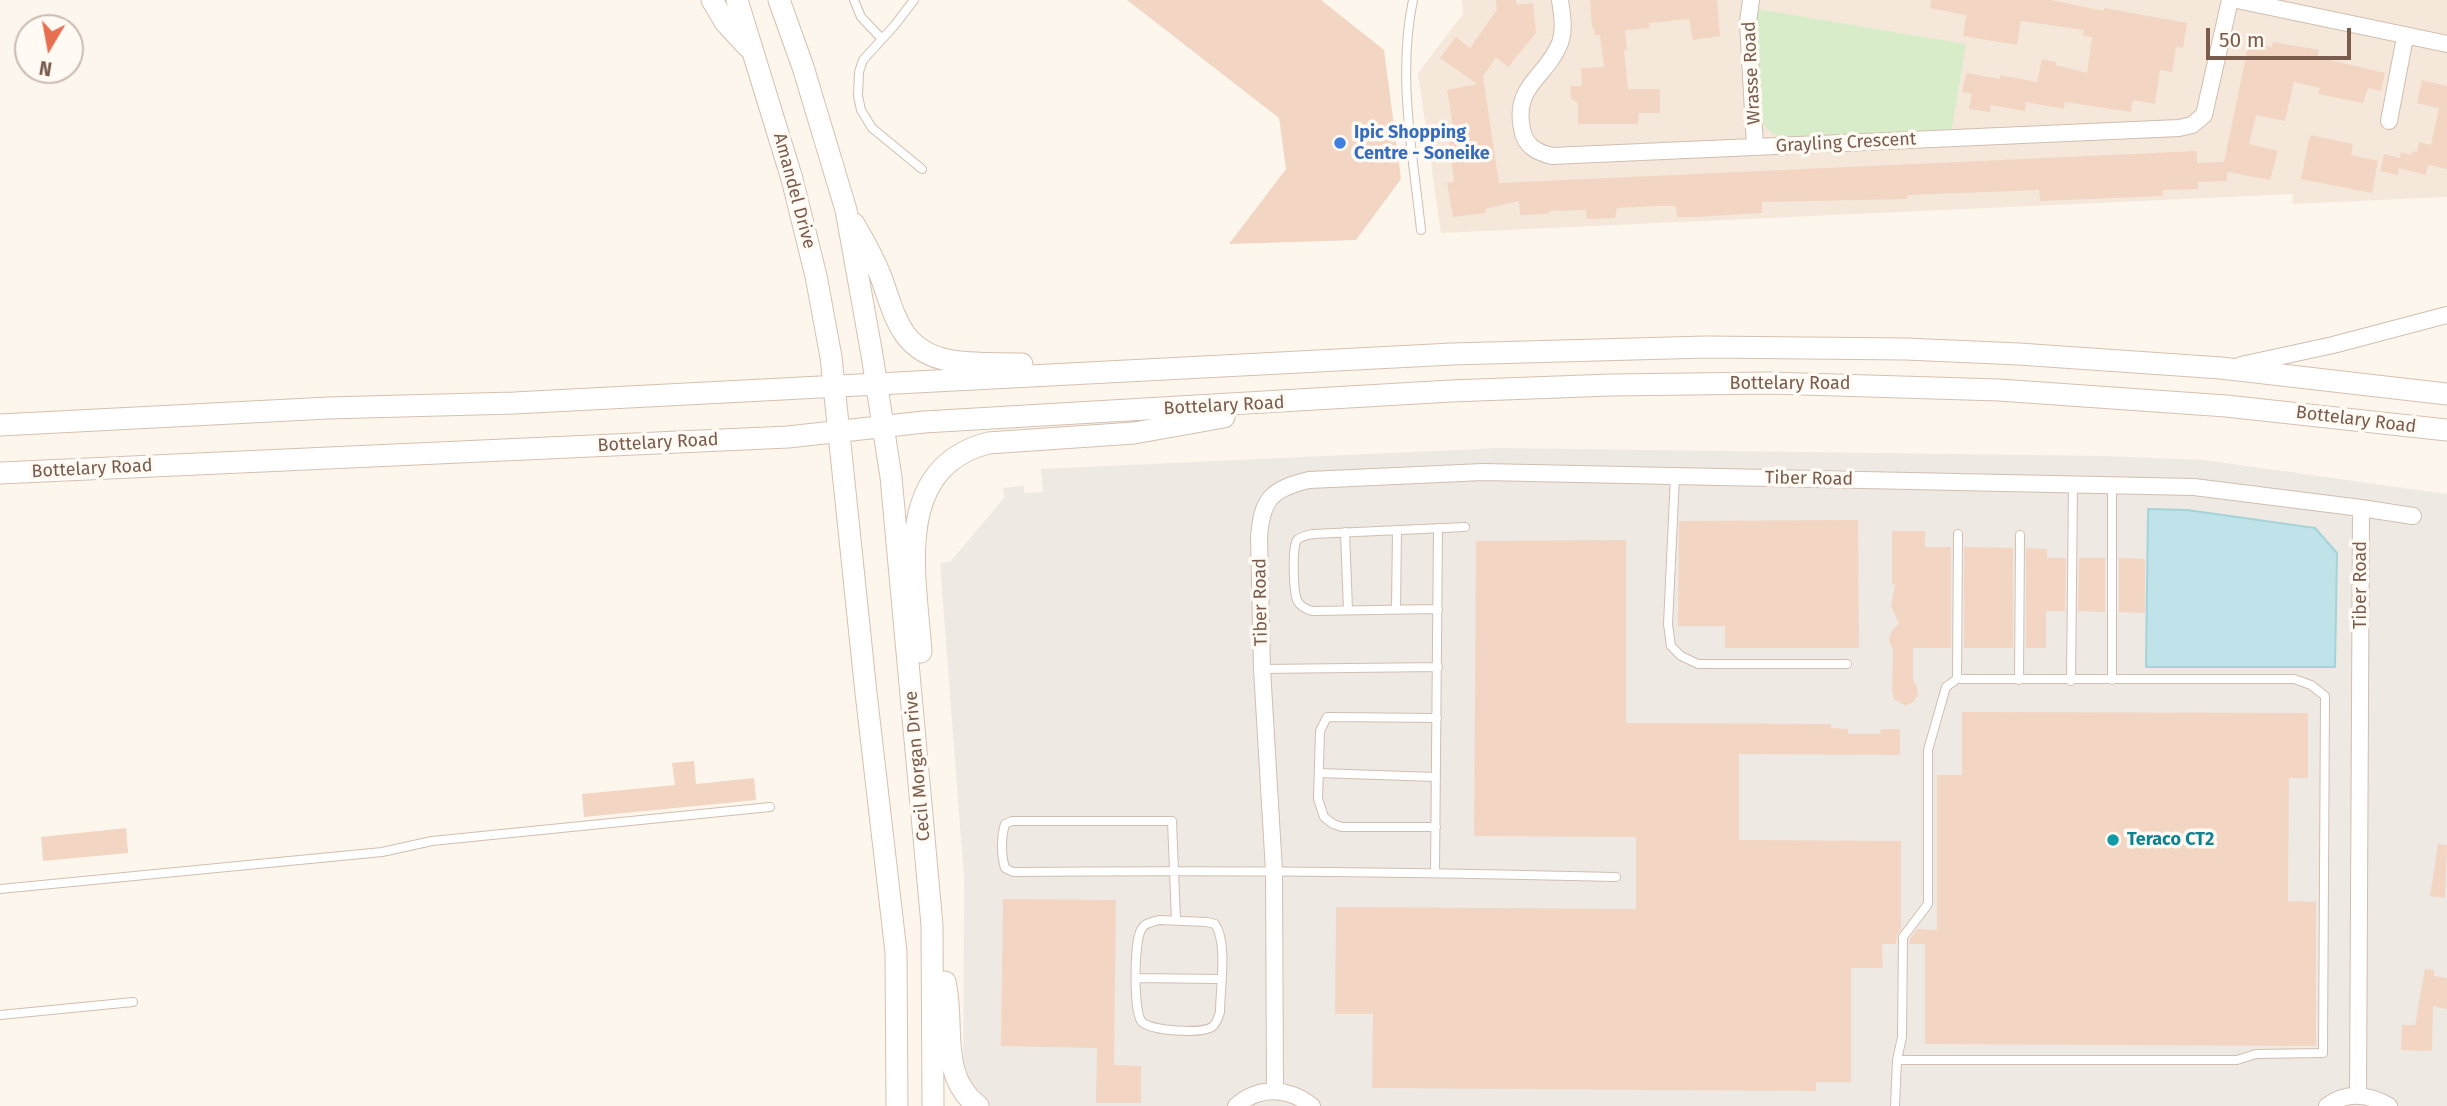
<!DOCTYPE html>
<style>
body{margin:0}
#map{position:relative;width:2447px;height:1106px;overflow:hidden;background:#fdf6ec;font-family:"Fira Sans",sans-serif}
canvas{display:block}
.north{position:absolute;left:14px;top:14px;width:70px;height:70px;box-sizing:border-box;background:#fffaf3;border:2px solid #cabbb1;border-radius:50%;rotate:190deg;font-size:19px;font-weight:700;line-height:28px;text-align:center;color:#7a5c4d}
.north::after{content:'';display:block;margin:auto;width:24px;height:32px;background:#e76f51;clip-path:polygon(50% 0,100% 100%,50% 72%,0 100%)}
.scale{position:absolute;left:2206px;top:28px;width:145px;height:32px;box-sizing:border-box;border:4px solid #7a5c4d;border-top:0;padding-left:9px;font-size:21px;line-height:24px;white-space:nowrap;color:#7a5c4d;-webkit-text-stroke:5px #fffaf3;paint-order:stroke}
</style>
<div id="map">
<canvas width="2447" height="1106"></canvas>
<div class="north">N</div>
<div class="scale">50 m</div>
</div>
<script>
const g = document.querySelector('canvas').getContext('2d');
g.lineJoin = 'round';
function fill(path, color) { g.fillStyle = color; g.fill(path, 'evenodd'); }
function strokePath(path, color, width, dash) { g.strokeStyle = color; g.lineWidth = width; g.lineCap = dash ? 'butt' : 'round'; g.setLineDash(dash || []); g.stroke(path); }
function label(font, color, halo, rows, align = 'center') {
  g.font = font + ' "Fira Sans",sans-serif'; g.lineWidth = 7; g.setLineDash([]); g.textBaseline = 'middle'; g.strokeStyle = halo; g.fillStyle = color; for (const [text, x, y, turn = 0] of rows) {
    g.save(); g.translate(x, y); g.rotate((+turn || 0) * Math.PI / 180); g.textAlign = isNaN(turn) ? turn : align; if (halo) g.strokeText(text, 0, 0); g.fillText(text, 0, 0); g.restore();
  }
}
fill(new Path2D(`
 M1462,0H2447V197L2292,204L2293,194L1441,233L1418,73L1463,14Z`), '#f5e8da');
fill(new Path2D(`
 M1500,448L2104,456L2204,460L2447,494V1106H963L964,878L940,563L950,562L1004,498L1003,488L1024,486V493L1043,492L1041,469Z`), '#efe9e4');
fill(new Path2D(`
 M1758,9L1966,44L1952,129L1783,137C1771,135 1764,129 1761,117L1756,18Z`), '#d8ecc9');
const water = new Path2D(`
 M2148,509L2187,510L2315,528L2337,553L2335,667H2146Z`);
fill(water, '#bfe3e8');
strokePath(water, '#a5d3da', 2);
fill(new Path2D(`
 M1127,0H1321L1384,50L1401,179L1356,240L1229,244L1286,169L1279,118Z
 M1496,0H1516L1517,5L1533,3L1536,33L1508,67L1496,57L1483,76L1499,183L2197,151V163L2224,162L2249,42L2272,47L2273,42L2319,50L2317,57L2385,73L2381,91L2368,88L2363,103L2318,94L2320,88L2294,82L2285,121L2256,115L2249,144L2278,151L2270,180L2227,172V181L2198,182V189L2163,190V196L2040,201L2039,190L1907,195V199L1762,202V213L1696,217H1677L1676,206H1659L1617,208L1615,218L1587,219L1586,210L1549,211V214L1520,215L1519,201L1485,209L1486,213L1453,217L1447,183L1454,182L1448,134L1454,133L1447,90L1477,84L1440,58L1456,37L1470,48L1497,10Z
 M1590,0H1717L1720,36L1693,40L1689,19L1649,23L1650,28L1625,30L1627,50H1624L1628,89H1660V113H1639L1638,124H1578V103L1571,99L1570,86H1582L1581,68L1604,67L1600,35H1595L1594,28H1592Z
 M1931,0H2051L2104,11V8L2187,23L2183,48L2176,47L2172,72L2160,70L2155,104L2133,100L2131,112L2065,102L2064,109L2026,102L2025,111L1991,105L1990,112L1969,109L1972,94L1962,92L1966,73L2000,79V75L2037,82L2042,59L2056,62V65L2087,73L2092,37L2083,36L2084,30L2021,21L2017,45L1963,36L1966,15L1930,8Z
 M2422,80L2447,86V169L2428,165L2426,175L2399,168L2398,175L2380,171L2384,154L2400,158L2401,152L2412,155V151L2417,152L2419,142L2431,145L2439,108L2417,103Z
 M2310,135L2353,144L2351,155L2378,161L2372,193L2301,179Z
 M1858,520L1859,648H1725V626H1678L1679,521Z
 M1892,531H1925V547H1951V648H1913V680L1917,687L1918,695L1913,702L1905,706L1894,699L1892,691L1893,650L1889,640L1892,630L1899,624L1891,606L1895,584H1892Z
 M1626,540V723L1831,724V728L1848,729V734H1880L1881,729H1900V755L1739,754V840L1901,841V929L1897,936L1896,944H1882L1883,968H1851V1082H1816V1091L1372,1088L1373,1014H1335L1336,907L1636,909V837L1474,836L1476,541Z
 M1964,547L2013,548V648H1964Z
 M2026,548L2047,549V558H2066L2065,611H2046V648H2026Z
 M2079,558H2105V612L2078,611Z
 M2119,558L2145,559V613L2119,612Z
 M1962,712L2308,713V778H2289L2288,901L2316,902V1046L1925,1044V944H1909L1910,939L1917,929L1937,930V775H1962Z
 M694,761L696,784L754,778L756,800L584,817L582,794L675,785L672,763Z
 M126,828L128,853L43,861L41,837Z
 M2438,844L2447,845L2445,898L2430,896Z
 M1003,899L1116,900L1114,1065L1141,1066V1103H1096L1097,1048L1001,1046Z
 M2425,969L2434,970V976L2447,978V1009L2433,1006L2432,1051L2401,1050L2402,1025H2415Z`), '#f3d5c3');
const lane = new Path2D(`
 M854,0L861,17L882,39
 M914,0L894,26L863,60L859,72L858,96L861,110L872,128L922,169
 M1413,0C1397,76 1413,154 1421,230
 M1675,476L1668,624L1671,646L1681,656L1698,664H1847
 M1345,532L1348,610
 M1396,609L1397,530
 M1438,609L1312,611C1306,609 1301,607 1298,602C1293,594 1292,548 1297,540C1301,536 1308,535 1313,534L1465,527
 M1262,669L1438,667
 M1957,679L1958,534
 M2019,680L2020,535
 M2112,680V485
 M2071,681L2073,484
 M1319,773L1436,777
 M1436,827H1342L1333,824L1324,817L1318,799L1320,731L1327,717L1437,718
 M1435,873L1438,528
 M0,889L382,852L432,841L770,807
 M1159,920L1207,922L1215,924C1228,943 1220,989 1220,1012C1218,1018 1217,1023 1212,1027C1201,1034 1152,1031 1142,1022C1133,1013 1134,942 1141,930C1144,923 1152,922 1159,920Z
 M1176,920L1172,821H1012L1005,824C1001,837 1001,855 1005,868L1013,872C1214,870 1415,872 1616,877
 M1137,978L1220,979
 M0,1015L133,1002
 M1895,1106L1897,1060L1902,1037L1903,937L1928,904V750L1946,687L1957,679H2294L2311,685L2325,696L2323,1053L2256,1054L2237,1060H1897`);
const street = new Path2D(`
 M1560,0C1562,14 1565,29 1560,43C1547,77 1513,85 1522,129C1525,146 1536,152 1552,156L2179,128L2192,125L2204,115L2230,0
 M1751,0L1748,22L1755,147
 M2237,0L2447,44
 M2389,121L2405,37
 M2241,365L2333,345L2447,315
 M2361,508L2413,516
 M1275,1091L1274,871L1262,669L1259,537C1262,498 1272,489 1309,480L1483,472L2194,487L2361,508L2358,1096
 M1236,1106C1259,1086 1288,1087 1312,1106
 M2327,1106C2347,1091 2369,1094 2389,1106`);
const secondary = new Path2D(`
 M712,0L725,22L748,47
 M737,0L792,179L816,276L831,357L866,693L896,952L897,1106
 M779,0L803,67L846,210L872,355L891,477L932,925L933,1106
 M854,224C864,241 874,259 881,277C895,315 900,350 947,360C971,365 997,363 1022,364
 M0,425L328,408L514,403L1452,354L1706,347L1906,349L2019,354L2221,368L2447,394
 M0,473L788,437L924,422L1451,391L1611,385L1770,383L1999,390L2226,406L2447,430
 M921,652C916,576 891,469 988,443L1134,433L1224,417
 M945,982C955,1023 938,1076 978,1106`);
strokePath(lane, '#d1beb0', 10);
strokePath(street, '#d1beb0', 18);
strokePath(secondary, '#d6c0b0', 23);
strokePath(lane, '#fff', 8);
strokePath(street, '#fff', 16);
strokePath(secondary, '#fff', 21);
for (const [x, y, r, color] of [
 [1340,143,7,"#3f7fe0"],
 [2113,840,7,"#0f9aa8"]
]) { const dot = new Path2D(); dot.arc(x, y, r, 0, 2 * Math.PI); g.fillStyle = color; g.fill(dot); strokePath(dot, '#fffaf3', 2.5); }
label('18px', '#7a5c4d', '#fffaf3', [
 ["Wrasse Road",1752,73,-93],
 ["Grayling Crescent",1846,143,-3],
 ["Amandel Drive",794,191,75],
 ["Bottelary Road",1790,384],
 ["Bottelary Road",1224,406,-3],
 ["Bottelary Road",2356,420,7],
 ["Bottelary Road",658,443,-3],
 ["Bottelary Road",92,469,-3],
 ["Tiber Road",1809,479,1],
 ["Tiber Road",2361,585,-90],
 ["Tiber Road",1261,602,-91],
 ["Cecil Morgan Drive",918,766,-95]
]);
label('bold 18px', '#366cbe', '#fffaf3', [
 ["Ipic Shopping",1354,133],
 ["Centre - Soneike",1354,154]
], 'left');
label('bold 18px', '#0d838f', '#fffaf3', [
 ["Teraco CT2",2127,840]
], 'left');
</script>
